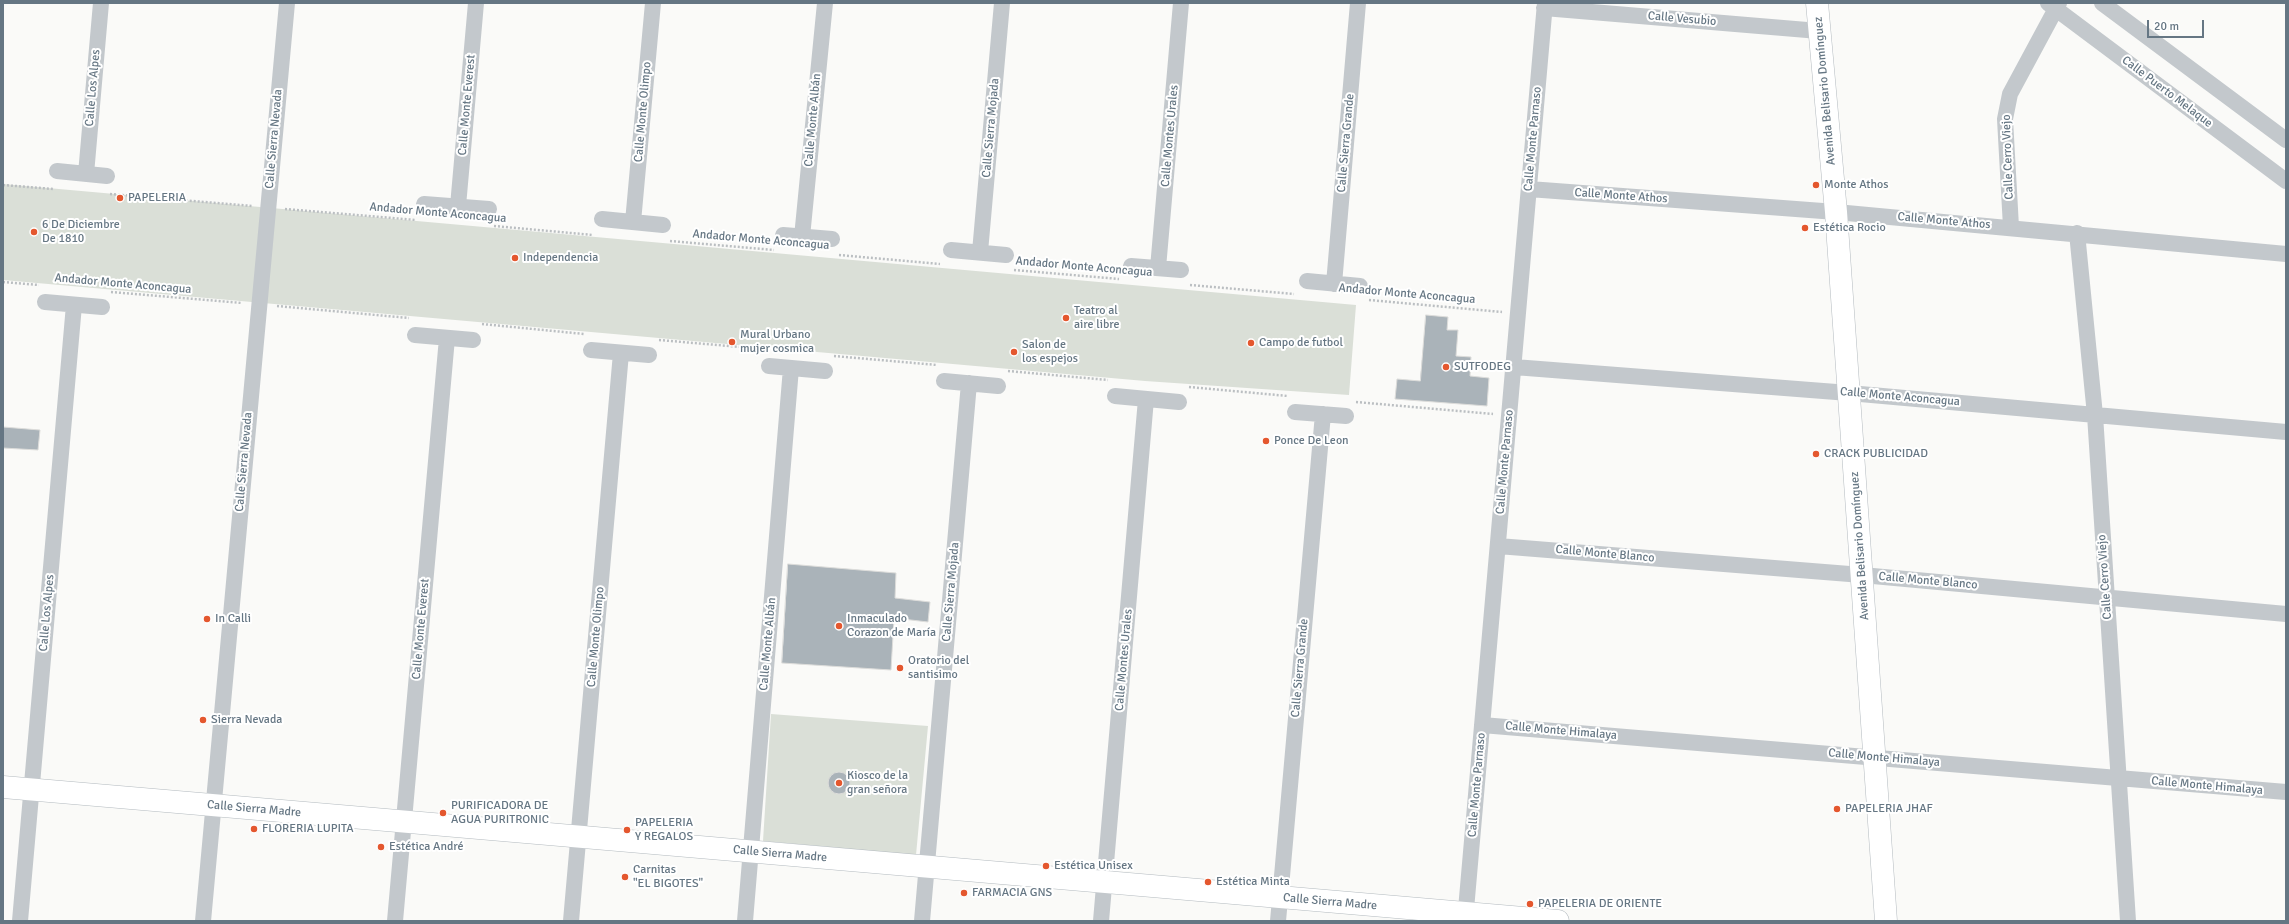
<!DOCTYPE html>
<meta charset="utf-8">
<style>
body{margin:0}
#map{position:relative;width:2289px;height:924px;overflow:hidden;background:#fafaf8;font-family:Signika,sans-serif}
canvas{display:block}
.frame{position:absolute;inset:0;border:4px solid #657683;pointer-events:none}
.scale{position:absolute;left:2147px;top:20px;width:57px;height:18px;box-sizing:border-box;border:2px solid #657683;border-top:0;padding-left:5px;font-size:12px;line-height:14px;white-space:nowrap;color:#657683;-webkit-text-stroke:3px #fff;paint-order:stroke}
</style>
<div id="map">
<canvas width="2289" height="924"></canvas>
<div class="frame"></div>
<div class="scale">20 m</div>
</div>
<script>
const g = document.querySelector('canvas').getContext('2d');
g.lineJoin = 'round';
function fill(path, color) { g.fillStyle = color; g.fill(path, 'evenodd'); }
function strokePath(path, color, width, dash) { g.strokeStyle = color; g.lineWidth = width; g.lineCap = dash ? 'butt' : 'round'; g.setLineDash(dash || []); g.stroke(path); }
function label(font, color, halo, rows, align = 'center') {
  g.font = font + ' Signika,sans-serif'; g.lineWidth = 4; g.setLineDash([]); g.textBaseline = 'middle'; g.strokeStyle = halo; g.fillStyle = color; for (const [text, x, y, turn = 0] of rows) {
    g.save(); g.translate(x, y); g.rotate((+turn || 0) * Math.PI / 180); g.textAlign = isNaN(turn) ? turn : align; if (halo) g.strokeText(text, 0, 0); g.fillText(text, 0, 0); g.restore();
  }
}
fill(new Path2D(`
 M3,184L1356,305L1349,395L1145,381L3,280Z
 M771,714L928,726L916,855L763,841Z`), '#dadfd7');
const building = new Path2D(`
 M1426,315L1448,317L1447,330H1458L1456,356L1471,357L1470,376L1489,378L1487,406L1395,399L1397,379L1420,381Z
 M3,427L40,430L38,450L3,448Z
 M788,564L896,573L895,598L930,602L928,622L894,618L891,670L782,663Z
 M828 783a11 11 0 1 1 22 0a11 11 0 1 1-22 0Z`);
fill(building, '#aab3b9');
strokePath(building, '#dcdcda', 1);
const secondary = new Path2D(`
 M1817,3L1836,212L1886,921
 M3,787L1558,921`);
strokePath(secondary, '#b3babf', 23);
strokePath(new Path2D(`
 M3,185L53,189
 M110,194L252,206
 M285,209L416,220
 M494,226L593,235
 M670,241L774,250
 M839,255L940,264
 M1014,270L1119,279
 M3,282L39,285
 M1190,285L1294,294
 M111,292L242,303
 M1369,300L1502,312
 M277,306L409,318
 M482,324L584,334
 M659,340L764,349
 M834,356L937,365
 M1008,371L1108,380
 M1189,387L1288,396
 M1356,402L1493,414`), '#bbbfc2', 2.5, [2, 2]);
strokePath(new Path2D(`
 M2048,3L2286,181
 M2102,3L2286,140
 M1544,8L1819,31
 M57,171L107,176
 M86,174L101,3
 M1529,189L1836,212L2286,254
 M424,204L489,209
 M458,206L476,3
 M602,219L663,225
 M633,222L653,3
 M2011,227L2005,119L2010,94L2059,3
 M2077,233L2095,415L2128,921
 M783,235L832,239
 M802,237L825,3
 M951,250L1006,255
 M980,252L1002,3
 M1131,266L1181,270
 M1158,268L1181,3
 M1307,281L1360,286
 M1334,284L1358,3
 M45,302L102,307
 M415,335L473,340
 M591,350L649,355
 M769,366L825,371
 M1514,367L1849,393L2286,432
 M944,381L998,386
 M1115,396L1179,402
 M1295,412L1346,416
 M1498,546L1862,575L2286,614
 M1482,725L2286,792
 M20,921L74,305
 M203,921L287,3
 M395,921L447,338
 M571,921L621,353
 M745,921L791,368
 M922,921L969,383
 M1101,921L1146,399
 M1278,921L1323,414
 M1465,921L1545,3`), '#c3c8cc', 16);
strokePath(secondary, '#fff', 22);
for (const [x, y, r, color] of [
 [1816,185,4,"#e4572e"],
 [120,198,4,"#e4572e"],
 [1805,228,4,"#e4572e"],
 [34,232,4,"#e4572e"],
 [515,258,4,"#e4572e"],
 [1066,318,4,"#e4572e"],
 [732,342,4,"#e4572e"],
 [1251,343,4,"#e4572e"],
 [1014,352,4,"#e4572e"],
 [1446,367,4,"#e4572e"],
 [1266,441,4,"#e4572e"],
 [1816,454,4,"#e4572e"],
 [207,619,4,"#e4572e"],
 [839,626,4,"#e4572e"],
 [900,668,4,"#e4572e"],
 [203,720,4,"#e4572e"],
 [839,783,4,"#e4572e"],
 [1837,809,4,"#e4572e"],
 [443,813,4,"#e4572e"],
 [254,829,4,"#e4572e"],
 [627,830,4,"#e4572e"],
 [381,847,4,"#e4572e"],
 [1046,866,4,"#e4572e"],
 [625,877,4,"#e4572e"],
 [1208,882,4,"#e4572e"],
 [964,893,4,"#e4572e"],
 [1530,904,4,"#e4572e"]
]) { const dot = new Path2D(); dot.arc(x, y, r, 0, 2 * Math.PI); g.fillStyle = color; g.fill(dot); strokePath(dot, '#fff', 1.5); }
label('12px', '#657683', '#fff', [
 ["Calle Vesubio",1682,19,5],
 ["Calle Los Alpes",93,88,-85],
 ["Avenida Belisario Domínguez",1825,91,-95],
 ["Calle Puerto Melaque",2167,92,37],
 ["Calle Monte Everest",467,105,-85],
 ["Calle Monte Olimpo",643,112,-85],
 ["Calle Monte Albán",813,120,-85],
 ["Calle Sierra Mojada",991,128,-85],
 ["Calle Montes Urales",1170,136,-85],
 ["Calle Sierra Nevada",274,139,-85],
 ["Calle Monte Parnaso",1533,139,-85],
 ["Calle Sierra Grande",1346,143,-85],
 ["Calle Cerro Viejo",2008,157,-92],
 ["Calle Monte Athos",1621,196,4],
 ["Andador Monte Aconcagua",438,213,5],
 ["Calle Monte Athos",1944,221,5],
 ["Andador Monte Aconcagua",761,240,5],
 ["Andador Monte Aconcagua",1084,267,5],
 ["Andador Monte Aconcagua",123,284,5],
 ["Andador Monte Aconcagua",1407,294,5],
 ["Calle Monte Aconcagua",1900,397,5],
 ["Calle Sierra Nevada",244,462,-85],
 ["Calle Monte Parnaso",1505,462,-85],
 ["Avenida Belisario Domínguez",1860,546,-94],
 ["Calle Monte Blanco",1605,554,5],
 ["Calle Cerro Viejo",2105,577,-94],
 ["Calle Monte Blanco",1928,581,5],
 ["Calle Sierra Mojada",951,592,-85],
 ["Calle Los Alpes",47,613,-85],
 ["Calle Monte Everest",421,629,-85],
 ["Calle Monte Olimpo",596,637,-85],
 ["Calle Monte Albán",768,644,-85],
 ["Calle Montes Urales",1124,660,-85],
 ["Calle Sierra Grande",1300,668,-85],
 ["Calle Monte Himalaya",1561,731,5],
 ["Calle Monte Himalaya",1884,758,5],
 ["Calle Monte Parnaso",1477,785,-85],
 ["Calle Monte Himalaya",2207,786,5],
 ["Calle Sierra Madre",254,809,5],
 ["Calle Sierra Madre",780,854,5],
 ["Calle Sierra Madre",1330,902,5]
]);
label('12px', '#657683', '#fff', [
 ["Monte Athos",1824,185],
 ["PAPELERIA",128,198],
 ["6 De Diciembre",42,225],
 ["De 1810",42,239],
 ["Estética Rocio",1813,228],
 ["Independencia",523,258],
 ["Teatro al",1074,311],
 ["aire libre",1074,325],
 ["Mural Urbano",740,335],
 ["mujer cosmica",740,349],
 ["Campo de futbol",1259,343],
 ["Salon de",1022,345],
 ["los espejos",1022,359],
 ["SUTFODEG",1454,367],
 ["Ponce De Leon",1274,441],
 ["CRACK PUBLICIDAD",1824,454],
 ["In Calli",215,619],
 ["Inmaculado",847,619],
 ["Corazon de María",847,633],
 ["Oratorio del",908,661],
 ["santisimo",908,675],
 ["Sierra Nevada",211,720],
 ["Kiosco de la",847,776],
 ["gran señora",847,790],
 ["PURIFICADORA DE",451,806],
 ["AGUA PURITRONIC",451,820],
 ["PAPELERIA JHAF",1845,809],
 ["PAPELERIA",635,823],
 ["Y REGALOS",635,837],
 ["FLORERIA LUPITA",262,829],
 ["Estética André",389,847],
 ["Estética Unisex",1054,866],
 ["Carnitas",633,870],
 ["\"EL BIGOTES\"",633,884],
 ["Estética Minta",1216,882],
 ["FARMACIA GNS",972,893],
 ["PAPELERIA DE ORIENTE",1538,904]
], 'left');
</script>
